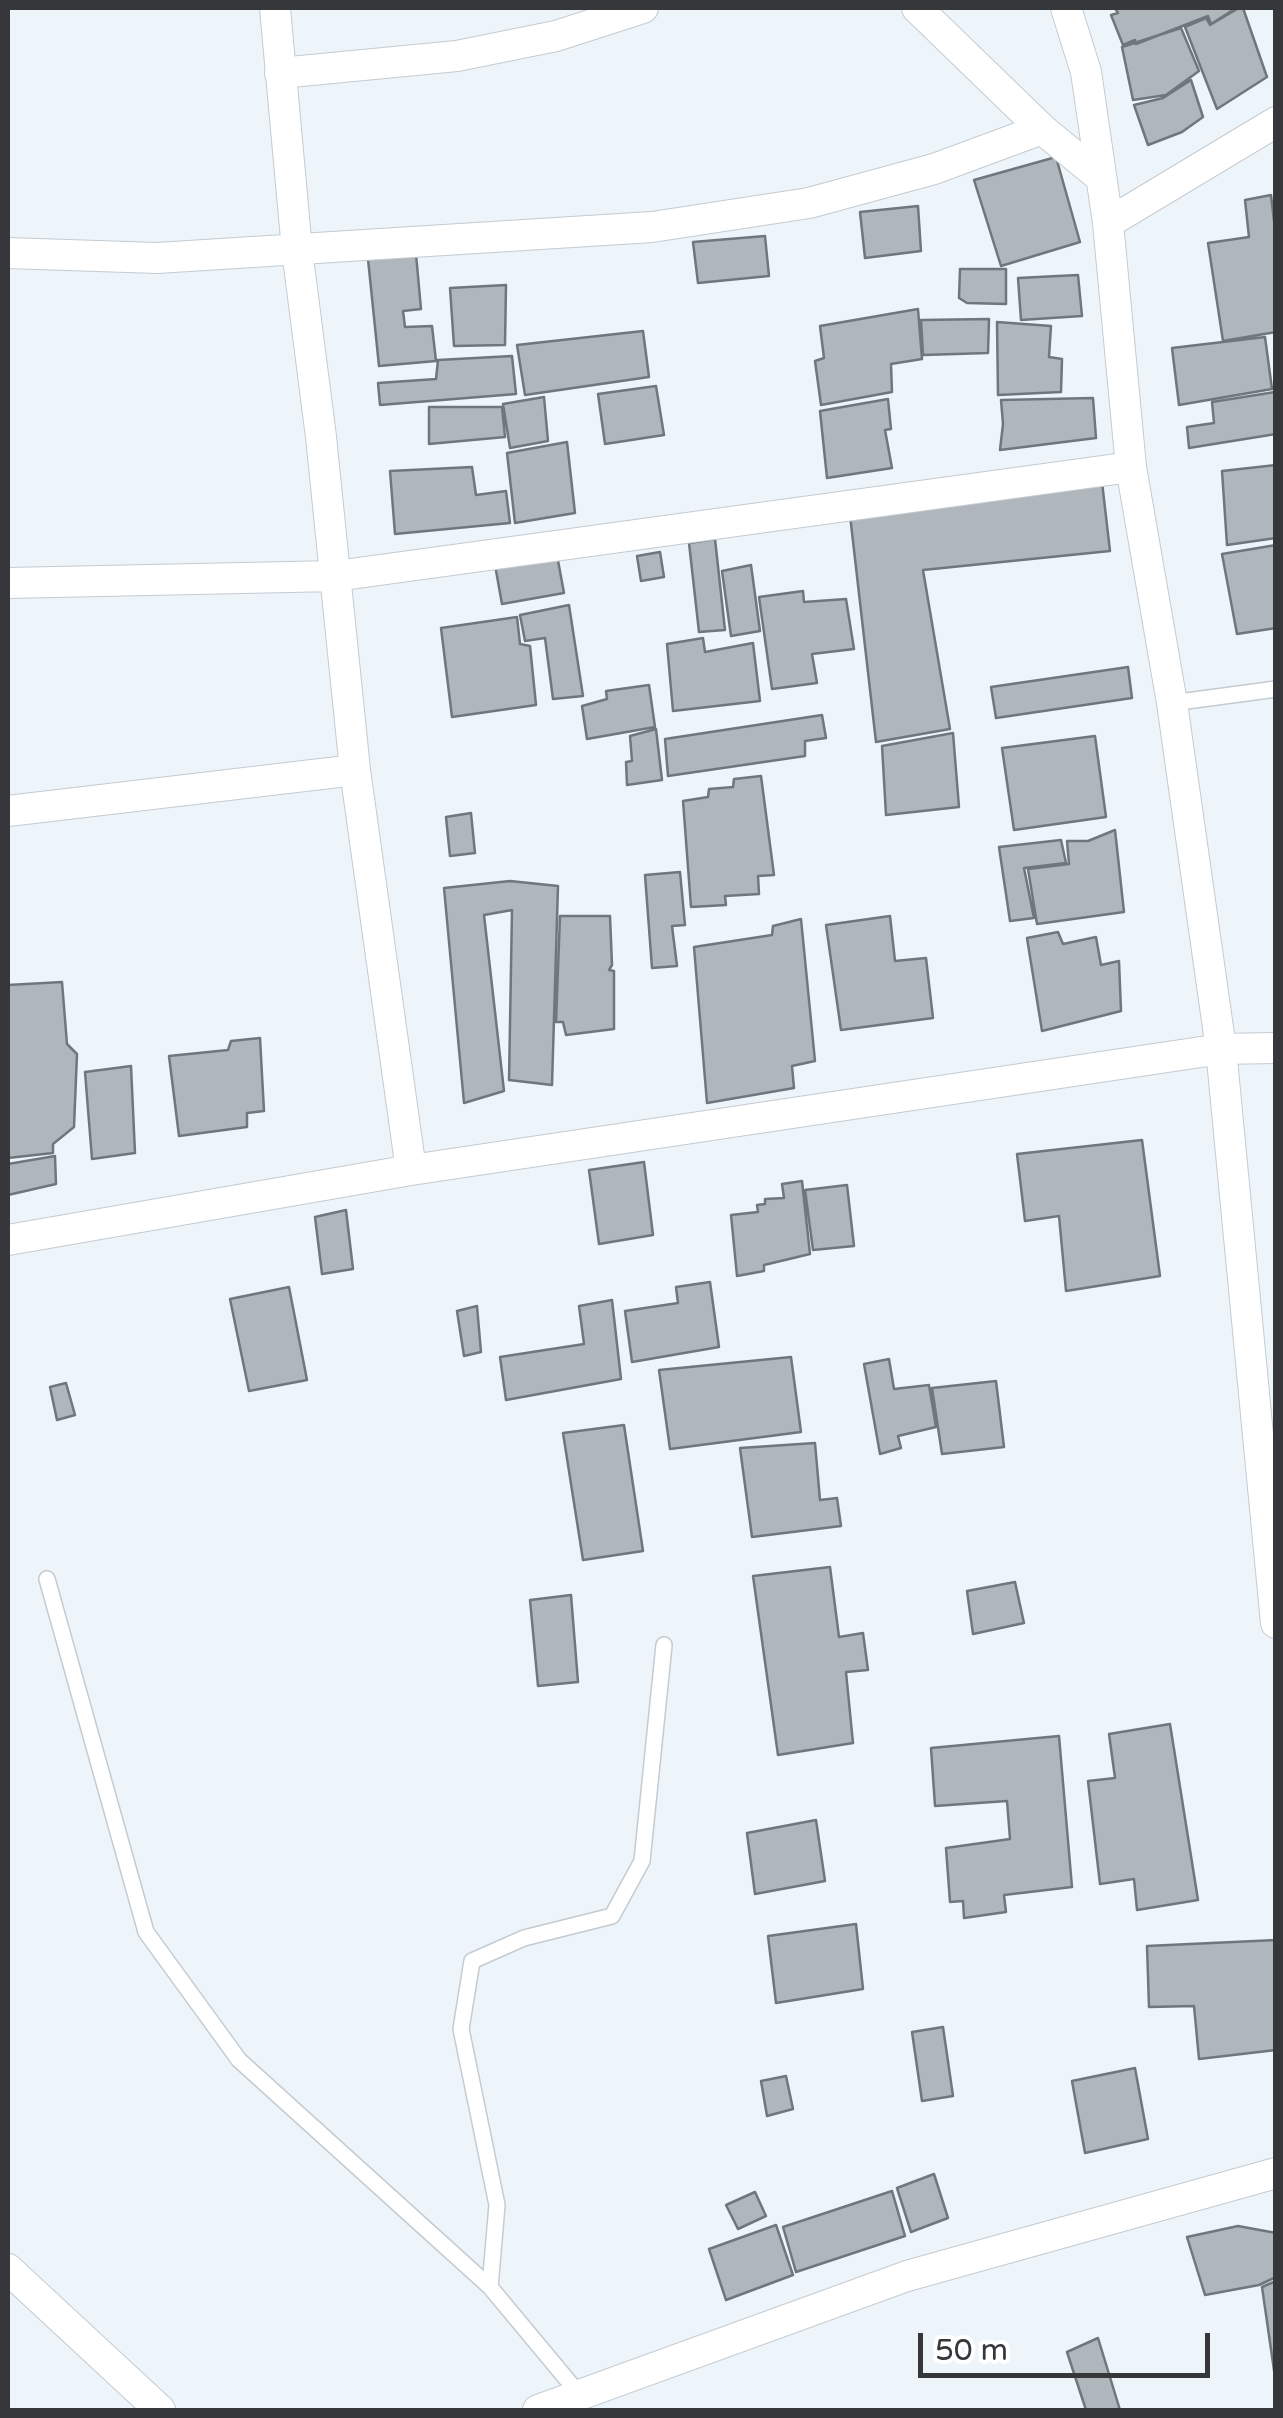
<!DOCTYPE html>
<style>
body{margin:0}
#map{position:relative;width:1283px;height:2418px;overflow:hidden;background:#edf5fb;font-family:"Varela Round",sans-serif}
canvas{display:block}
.frame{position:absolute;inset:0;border:10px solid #35373a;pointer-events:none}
.scale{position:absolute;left:918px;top:2333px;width:292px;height:45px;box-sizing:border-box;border:5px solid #35373a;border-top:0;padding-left:12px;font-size:30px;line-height:35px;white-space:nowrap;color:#35373a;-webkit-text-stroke:8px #fff;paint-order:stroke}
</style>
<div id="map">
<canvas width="1283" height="2418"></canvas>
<div class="frame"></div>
<div class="scale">50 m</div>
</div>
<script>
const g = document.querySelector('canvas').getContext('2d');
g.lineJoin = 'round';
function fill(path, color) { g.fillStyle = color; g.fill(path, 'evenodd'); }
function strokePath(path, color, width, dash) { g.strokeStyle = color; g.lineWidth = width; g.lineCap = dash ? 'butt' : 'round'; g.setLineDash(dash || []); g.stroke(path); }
const building = new Path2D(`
 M1115,8H1236L1211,24L1208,16L1136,44L1135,40L1123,45L1111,15L1118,13Z
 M1239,8H1243L1267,77L1217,109L1185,27L1206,18L1210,25Z
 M1181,28L1199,71L1166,95L1133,100L1122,47Z
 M1191,80L1203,117L1182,132L1148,145L1134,105L1163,98Z
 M1056,157L1080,242L1001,266L974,180Z
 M1271,195L1276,238V332L1223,341L1208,243L1249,237L1245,200Z
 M918,206L921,251L865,258L860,212Z
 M765,236L769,276L698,283L693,242Z
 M416,254L421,309L403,311L405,327L432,326L436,361L379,366L368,259Z
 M960,269H1006V304L967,303L959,298Z
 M1078,275L1082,316L1021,320L1018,278Z
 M506,285L505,345L454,346L450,288Z
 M918,309L922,359L891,364L892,392L821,405L815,361L824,358L820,326Z
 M989,319L988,353L923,355L921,320Z
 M997,322L1051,326L1049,357L1062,359L1061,392L998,395Z
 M643,331L649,377L525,395L517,345Z
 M1265,337L1272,389L1179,405L1172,348Z
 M512,356L516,394L380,405L378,383L436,379L438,360Z
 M656,386L664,435L605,444L598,394Z
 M1275,392L1276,434L1189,448L1187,427L1214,423L1212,402Z
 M544,397L548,441L510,448L503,404Z
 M1093,398L1096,438L1000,450L1003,424L1001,400Z
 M888,399L891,429L885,430L892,468L827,478L820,411Z
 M429,407H502L505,437L429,444Z
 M567,442L575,513L515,523L507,453Z
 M1276,465V538L1227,545L1222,471Z
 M472,467L476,495L506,491L510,523L395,534L390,471Z
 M1102,482L1110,551L923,570L950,729L876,742L850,515Z
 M715,539L725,630L699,632L689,543Z
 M1276,545V628L1237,634L1222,554Z
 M660,552L664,577L641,581L637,556Z
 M557,555L564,593L502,604L495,565Z
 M751,565L760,631L731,636L722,571Z
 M803,591L804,602L846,599L854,649L812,654L817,683L772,689L759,597Z
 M569,605L583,696L553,699L545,638L525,641L520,615Z
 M517,617L520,644L530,646L536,705L452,717L441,628Z
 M703,638L705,652L753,643L760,701L673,711L667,644Z
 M1128,667L1132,698L996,718L991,687Z
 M649,685L655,727L587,739L582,706L607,699L606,691Z
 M822,715L826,738L805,741V756L668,776L665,739Z
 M656,729L662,780L627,785L626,762L632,761L630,736Z
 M953,733L959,807L886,815L882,746Z
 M1095,736L1106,817L1014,830L1002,748Z
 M761,776L774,875L758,876L759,894L725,896L726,905L691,907L683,801L708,797L709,789L733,787L734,779Z
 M471,813L475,853L450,856L446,817Z
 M1115,830L1124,912L1037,924L1028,869L1069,864L1067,841H1088Z
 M1061,840L1066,863L1024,868L1034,918L1010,921L999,847Z
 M680,872L685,925L672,926L677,966L652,968L645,875Z
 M510,881L558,886L552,1085L509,1080L512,910L484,915L504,1091L464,1103L444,888Z
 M560,916H610L612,965L609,970L614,971V1029L566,1035L563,1022H556Z
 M890,916L895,961L926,958L933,1018L841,1030L826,925Z
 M801,919L815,1061L792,1066L794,1088L707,1103L694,947L772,935L773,926Z
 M1058,932L1063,944L1096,937L1101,965L1119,961L1121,1011L1042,1031L1027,938Z
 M62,982L67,1044L77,1054L74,1127L53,1144V1153L8,1158V985Z
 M260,1038L264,1111L247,1113V1127L179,1136L169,1056L228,1050L231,1041Z
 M131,1066L135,1153L92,1159L85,1072Z
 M1142,1140L1160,1276L1066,1291L1059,1216L1025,1221L1017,1154Z
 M55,1156L56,1184L8,1195V1164Z
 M644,1162L653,1235L599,1244L589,1170Z
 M802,1181L810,1254L764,1265V1271L737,1276L731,1215L758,1212L757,1205L765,1204V1199L784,1198L782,1184Z
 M847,1185L854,1246L813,1250L805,1190Z
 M346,1210L353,1269L322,1274L315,1217Z
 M710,1282L719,1347L632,1362L625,1311L678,1303L676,1287Z
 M289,1287L307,1380L249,1391L230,1299Z
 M612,1300L621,1379L506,1400L500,1357L584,1344L579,1306Z
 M477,1306L481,1352L464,1356L457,1311Z
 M791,1357L801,1432L670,1449L659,1370Z
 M889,1359L894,1389L929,1385L936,1427L898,1436L901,1448L880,1454L864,1364Z
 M996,1381L1004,1447L942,1454L932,1388Z
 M66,1383L75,1415L57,1420L50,1387Z
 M624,1425L643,1551L583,1560L563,1433Z
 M815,1443L820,1500L837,1498L841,1526L752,1537L740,1448Z
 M830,1567L839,1637L863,1633L868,1670L846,1672L853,1743L778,1755L753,1576Z
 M1015,1582L1024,1623L973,1634L967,1591Z
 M571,1595L578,1682L538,1686L530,1600Z
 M1170,1724L1198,1900L1137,1910L1134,1879L1100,1884L1088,1781L1115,1778L1109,1734Z
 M1059,1736L1072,1887L1004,1895L1006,1912L964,1918L963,1901L950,1902L946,1848L1010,1839L1007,1801L935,1806L931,1748Z
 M816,1820L825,1881L755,1894L747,1833Z
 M856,1924L863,1989L776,2003L768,1936Z
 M1276,1940V2050L1199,2059L1194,2006L1149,2007L1147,1946Z
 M943,2027L953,2096L922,2101L912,2032Z
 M1135,2068L1148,2139L1085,2153L1072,2081Z
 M786,2076L793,2109L767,2116L761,2081Z
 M934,2174L948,2218L911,2232L897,2188Z
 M892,2191L905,2236L796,2272L783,2227Z
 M755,2192L766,2216L738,2229L726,2205Z
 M776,2225L793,2275L726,2300L709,2249Z
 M1238,2226L1276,2233V2277L1259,2285L1205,2295L1187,2237Z
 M1276,2281V2384L1262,2287Z
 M1098,2338L1120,2410H1086L1067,2352Z`);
fill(building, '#afb6bc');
strokePath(building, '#70777c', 2.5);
const service = new Path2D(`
 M1172,703L1276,689
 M47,1579L146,1932L239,2060L490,2287L579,2394
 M490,2287L497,2205L461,2029L472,1961L524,1938L612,1916L642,1861L664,1645`);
const minor = new Path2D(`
 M275,8L297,250L321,437L355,770L411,1170
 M917,8L1042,129L1100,177
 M1066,8L1086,72L1108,223L1131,467L1172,703L1221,1049L1276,1623
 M280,73L457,56L556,36L643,8
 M1108,223L1276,122
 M8,253L157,258L652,227L809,203L934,169L1042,129
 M8,583L336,576L1131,467
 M8,811L355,770
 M8,1240L411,1170L1221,1049L1276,1048
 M8,2269L160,2410
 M538,2410L907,2276L1276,2173`);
strokePath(service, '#c4cbd1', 18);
strokePath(minor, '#c4cbd1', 32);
strokePath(service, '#fff', 15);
strokePath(minor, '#fff', 30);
</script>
